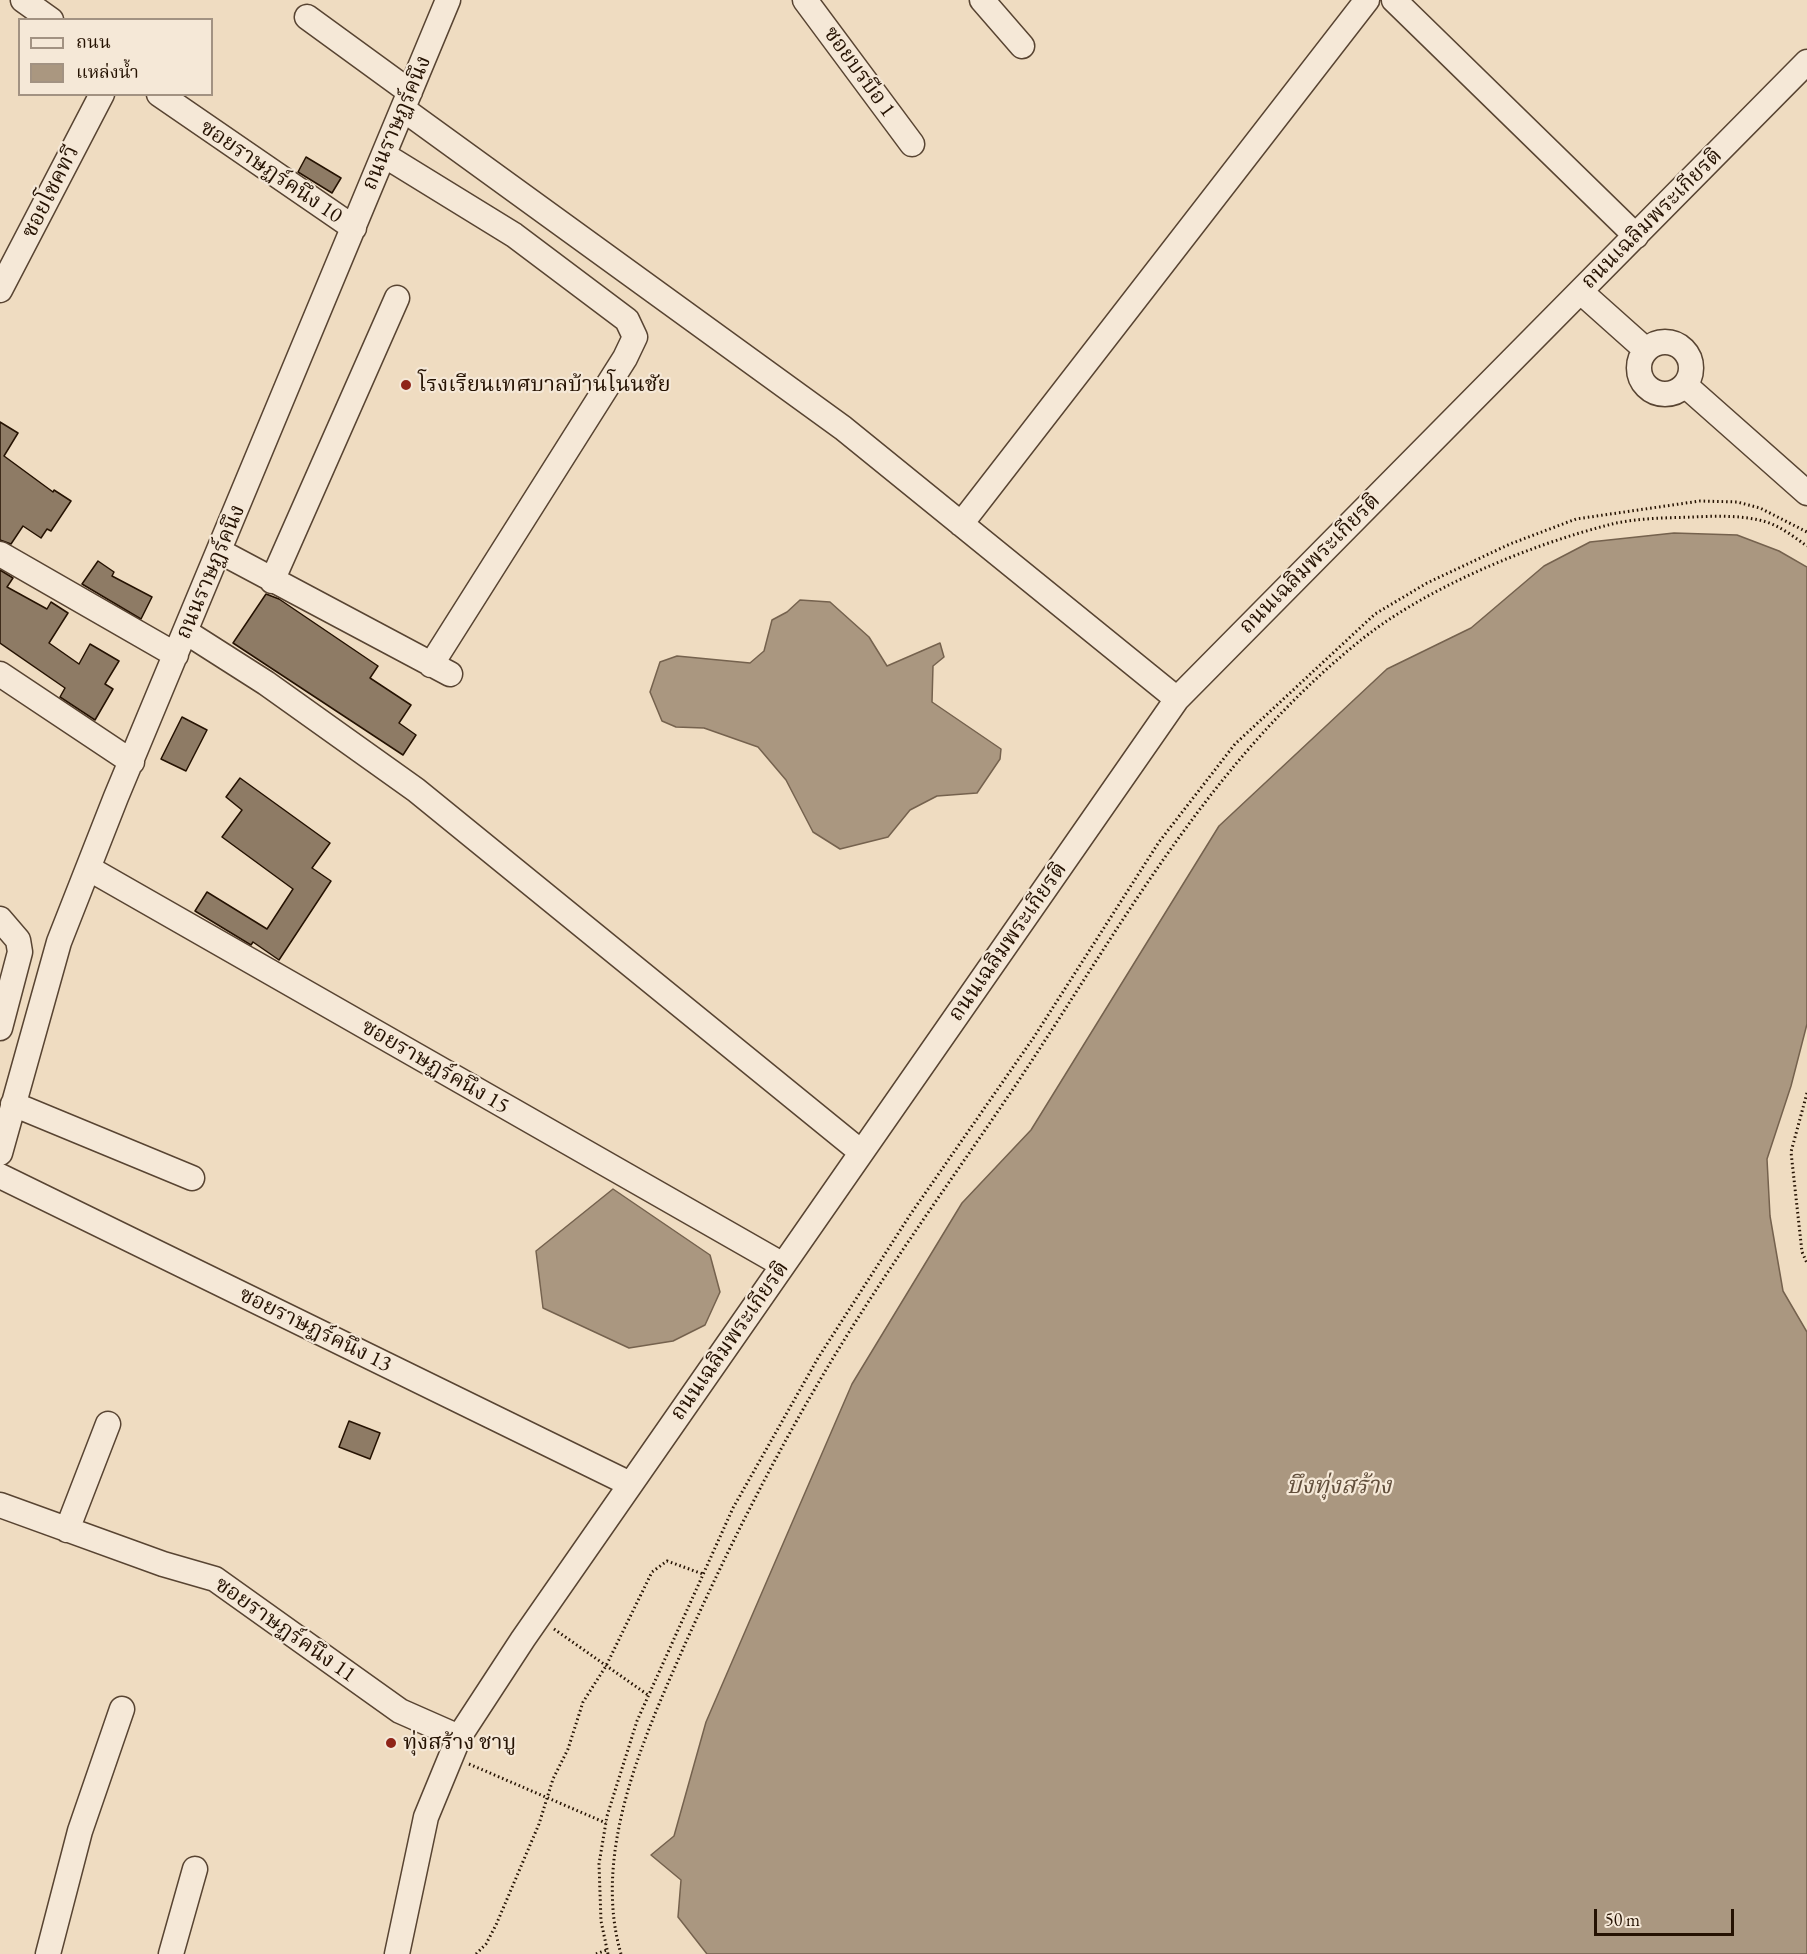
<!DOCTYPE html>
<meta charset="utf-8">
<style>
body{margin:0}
#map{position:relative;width:1807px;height:1954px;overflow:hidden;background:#efdcc1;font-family:"EB Garamond","Noto Serif Thai",serif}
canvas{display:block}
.legend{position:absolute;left:18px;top:18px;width:195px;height:78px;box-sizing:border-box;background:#f5e8d7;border:2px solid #a29282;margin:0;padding:8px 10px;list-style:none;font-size:18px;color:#251202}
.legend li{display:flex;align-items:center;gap:12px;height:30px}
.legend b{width:30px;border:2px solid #a29282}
.scale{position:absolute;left:1594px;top:1909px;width:140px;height:27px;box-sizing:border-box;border:3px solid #251202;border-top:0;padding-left:8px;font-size:18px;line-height:21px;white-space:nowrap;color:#251202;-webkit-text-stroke:4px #f5e8d7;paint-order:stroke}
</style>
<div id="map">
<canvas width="1807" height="1954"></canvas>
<ul class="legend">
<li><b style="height:8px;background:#f5e8d7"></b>ถนน</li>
<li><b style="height:16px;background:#aa9780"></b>แหล่งน้ำ</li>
</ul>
<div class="scale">50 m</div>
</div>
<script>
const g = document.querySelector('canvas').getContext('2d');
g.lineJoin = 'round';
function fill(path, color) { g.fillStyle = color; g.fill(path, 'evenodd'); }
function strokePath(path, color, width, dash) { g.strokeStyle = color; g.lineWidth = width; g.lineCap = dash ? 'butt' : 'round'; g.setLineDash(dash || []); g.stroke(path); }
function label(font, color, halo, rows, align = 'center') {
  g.font = font + ' "EB Garamond","Noto Serif Thai",serif'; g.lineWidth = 4.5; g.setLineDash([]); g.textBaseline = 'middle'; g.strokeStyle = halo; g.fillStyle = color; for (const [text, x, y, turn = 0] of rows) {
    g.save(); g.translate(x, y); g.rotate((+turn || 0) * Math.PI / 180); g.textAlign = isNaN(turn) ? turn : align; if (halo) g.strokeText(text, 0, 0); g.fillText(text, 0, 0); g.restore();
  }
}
const water = new Path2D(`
 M1674,533L1737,535L1779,551L1807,567V1024L1791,1086L1767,1159L1770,1216L1783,1291L1807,1332V1954H707L678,1917L681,1880L651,1855L674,1836L706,1722L852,1384L962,1203L1031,1130L1219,826L1387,669L1471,628L1544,566L1590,542Z
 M800,600L830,602L869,637L887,666L940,643L944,657L933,666L932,702L1001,749L1000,759L977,793L937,796L910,810L888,837L840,849L813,832L786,780L758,747L704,728L676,727L662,721L650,692L660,662L677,656L750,663L764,651L772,620L787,612Z
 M613,1189L710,1255L720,1292L705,1325L673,1341L629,1348L543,1308L536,1251Z`);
fill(water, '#aa9780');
strokePath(water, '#75624e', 1.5);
const building = new Path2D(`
 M306,157L341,178L332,193L298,172Z
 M0,422L18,433L4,456L53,492L54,490L71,501L51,531L47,529L41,538L23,526L11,544L0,540Z
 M98,561L114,572L112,576L152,597L141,619L82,584Z
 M0,570L13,578L7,587L47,609L51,602L68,613L49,643L79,664L90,644L119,661L105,684L113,689L95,720L60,697L65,688L0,643Z
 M266,594L279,599L378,666L370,678L411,705L399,723L416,735L403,755L233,643Z
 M182,717L207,730L186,771L161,759Z
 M240,778L330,843L312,868L331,881L279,960L253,942L251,945L195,911L207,892L267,929L293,889L222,837L242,810L226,797Z
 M349,1421L380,1433L370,1459L339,1447Z`);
fill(building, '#8e7b65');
strokePath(building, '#251202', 1.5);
const minor = new Path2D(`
 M23,0L51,20
 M805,0L912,144
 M982,0L1022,46
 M1394,0L1636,236
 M307,17L410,92
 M159,94L354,228
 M403,109L843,428L1177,699
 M384,155L514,235L627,320L635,337L625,358L431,665
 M0,290L102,94
 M1581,292L1646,350
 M1639 368a26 26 0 1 1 52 0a26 26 0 1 1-52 0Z
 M1685,385L1807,493
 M961,524L1367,0
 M219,551L450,674
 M0,554L176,655
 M272,581L397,298
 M186,632L266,683L416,790L861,1152
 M0,674L132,762
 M88,868L783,1265
 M0,919L18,940L20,952L0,1028
 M13,1104L192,1178
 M0,1153L59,942L116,797L448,0
 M0,1176L630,1484
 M0,1505L163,1564L215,1579L400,1711L459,1737
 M67,1530L108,1424
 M48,1954L80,1831L122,1709
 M171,1954L195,1869
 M397,1954L426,1817L459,1737L523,1639L1177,699L1807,62`);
strokePath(minor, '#584432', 27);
strokePath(new Path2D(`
 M1807,1093L1791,1152L1802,1252L1807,1263
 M554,1629L648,1695
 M469,1764L606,1823
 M476,1954L486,1944L496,1925L539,1824L553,1779L568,1749L583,1702L606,1666L652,1572L667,1561L703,1574
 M596,1954L607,1950
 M608,1954L601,1921L599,1864L607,1816L637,1721L733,1508L818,1358L910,1215L1034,1037L1159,842L1235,744L1375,614L1427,583L1510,544L1576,519L1700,501L1737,502L1760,508L1807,532
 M621,1954C591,1851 645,1735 686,1642C726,1553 770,1465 820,1380C878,1281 946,1188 1011,1092C1118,933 1204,768 1356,644C1422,589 1529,545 1612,524C1637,518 1666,518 1693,517C1716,516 1741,515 1763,521C1779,525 1794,537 1807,546`), '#251202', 3, [1.5, 3]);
strokePath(minor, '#f5e8d7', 24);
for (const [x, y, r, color] of [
 [406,385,6,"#8f2418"],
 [391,1743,6,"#8f2418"]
]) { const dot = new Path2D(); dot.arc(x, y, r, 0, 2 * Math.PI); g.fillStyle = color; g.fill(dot); strokePath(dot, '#f5e8d7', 2); }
label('22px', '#251202', '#f5e8d7', [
 ["ซอยบรบือ 1",859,72,54],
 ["ถนนราษฏร์คนึง",397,123,-67],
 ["ซอยราษฏร์คนึง 10",271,172,34],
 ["ซอยโชคทวี",51,192,-63],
 ["ถนนเฉลิมพระเกียรติ",1652,219,-45],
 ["ถนนเฉลิมพระเกียรติ",1310,564,-45],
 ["ถนนราษฏร์คนึง",211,572,-67],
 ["ถนนเฉลิมพระเกียรติ",1008,942,-55],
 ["ซอยราษฏร์คนึง 15",435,1067,30],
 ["ซอยราษฏร์คนึง 13",315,1330,26],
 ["ถนนเฉลิมพระเกียรติ",730,1341,-55],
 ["ซอยราษฏร์คนึง 11",285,1630,35]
]);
label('22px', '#251202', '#f5e8d7', [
 ["โรงเรียนเทศบาลบ้านโนนชัย",418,385],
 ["ทุ่งสร้าง ชาบู",403,1743]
], 'left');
label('italic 24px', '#614e3b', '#f5e8d7', [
 ["บึงทุ่งสร้าง",1339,1486]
]);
</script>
